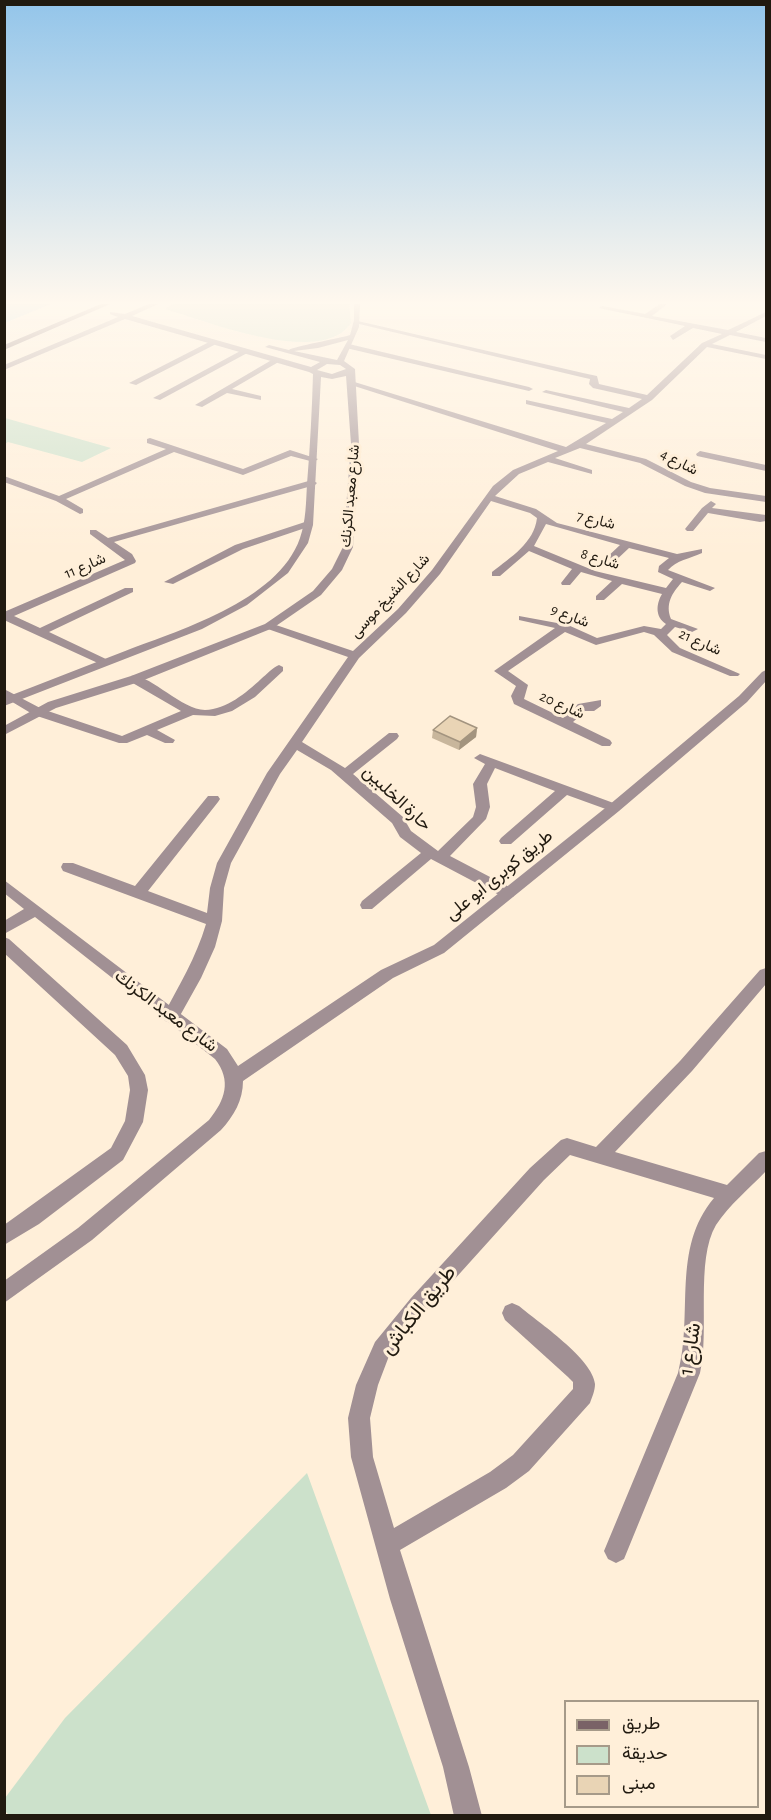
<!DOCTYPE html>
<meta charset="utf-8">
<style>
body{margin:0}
#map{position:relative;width:771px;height:1820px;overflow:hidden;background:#ffefd9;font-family:"Alegreya Sans",Vazirmatn,sans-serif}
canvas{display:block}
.frame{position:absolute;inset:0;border:6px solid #211a10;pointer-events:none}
.legend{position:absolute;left:564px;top:1700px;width:195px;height:108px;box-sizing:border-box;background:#ffefd9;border:2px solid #a69a89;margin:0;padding:8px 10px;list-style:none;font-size:18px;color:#211a10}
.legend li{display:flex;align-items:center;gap:12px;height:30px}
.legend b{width:30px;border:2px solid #a69a89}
</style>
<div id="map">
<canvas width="771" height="1820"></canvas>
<div class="frame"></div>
<ul class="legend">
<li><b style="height:8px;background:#7a6267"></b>طريق</li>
<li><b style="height:16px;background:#cce1cb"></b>حديقة</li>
<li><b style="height:16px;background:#e9d4b5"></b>مبنى</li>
</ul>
</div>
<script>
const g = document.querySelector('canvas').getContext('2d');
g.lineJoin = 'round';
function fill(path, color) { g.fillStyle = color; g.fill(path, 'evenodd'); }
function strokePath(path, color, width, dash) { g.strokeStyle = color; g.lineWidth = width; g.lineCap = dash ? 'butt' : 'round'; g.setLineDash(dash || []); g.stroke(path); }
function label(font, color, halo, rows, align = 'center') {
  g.font = font + ' "Alegreya Sans",Vazirmatn,sans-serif'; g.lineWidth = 6; g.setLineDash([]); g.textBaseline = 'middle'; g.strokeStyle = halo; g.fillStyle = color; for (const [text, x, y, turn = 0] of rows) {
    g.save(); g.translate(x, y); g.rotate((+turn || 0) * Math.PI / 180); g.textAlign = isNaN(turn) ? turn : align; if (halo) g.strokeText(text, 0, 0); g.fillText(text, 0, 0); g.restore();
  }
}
fill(new Path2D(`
 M173,304H349L351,323C321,368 207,321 165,309Z
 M4,418H5L111,448L82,462L8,442L5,444Z
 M307,1473L431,1815L10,1816L5,1811V1798L65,1718Z`), '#cce1cb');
fill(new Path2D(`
 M5,304H50L5,323Z`), '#b4dfec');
fill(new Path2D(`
 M660,304H667L652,316L728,330L766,312V316L736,332L766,338V342L730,335L712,344L766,355V359L707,347L652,400L586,444L646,459L691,482L710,488L766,496V502L705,493L685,486L640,463L580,448L555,458L592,470V474L548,462L519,474L495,496L536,509L557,523L677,554L702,549V553C689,559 677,560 668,570L715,588L710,591L682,582C672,593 665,604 671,619L698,629L692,632L675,627L667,635L680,648L740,674L738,676H730L672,652L654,635L644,632L596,645L565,632L508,671L528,685L524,699L563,718L578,704L601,700V706L594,711H585L573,722L610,740L612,743L610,746H602L514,704L511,696L516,686L494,671L555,628L519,620V616L568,625L597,638L644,626L661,629L666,624C655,617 656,604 662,594L622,584L604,600H596V596L612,581L581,572L570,585H562L561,583L572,569L529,551L500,576H492V572C511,557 534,543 537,518L530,513L491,501L440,574L406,613L359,658L302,742L345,768L389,733H397L399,736L397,739L353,774L403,817L411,831L438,851L473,817L476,807L473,784L485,764L474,758L480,754L619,805L621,808L614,812L567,795L511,844H501L499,841L501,838L555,791L495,768L487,784L490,807L486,819L450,856L513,889L515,893L513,897H503L431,859L372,909H362L360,905L362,901L421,853L400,837L392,823L331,770L297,750L280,774L231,863L224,888L222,921L215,947L201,978L177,1021L171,1022L165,1021L163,1016C179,985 196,958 206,924L63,871L61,867L63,863H73L135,886L208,796H218L220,799L218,802L148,891L207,913L210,888L217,863L267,773L348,657L265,628V624H273L353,651L398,609L432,570L493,486L513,470L558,451L348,384V380L566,447L606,423L526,404V400L612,419L623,412L542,392L546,390L629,408L642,399L593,388L589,384L590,379L581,377L355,323L358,321L583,373L597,376L599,384L647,395L702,343L722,334L693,328L673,340L670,336L685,326L599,308L602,306L645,314ZM546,524L620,545L604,560V564H612L629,548L669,558L659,566L658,572L673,579L666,588L595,571L534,546Z
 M213,340L220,342L136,385L129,383Z
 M349,344L529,387L533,389L529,391L346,348Z
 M244,349L251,351L160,400L153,398Z
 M275,358L282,360L232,389L261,396V400L227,393L202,407L195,405Z
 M150,438L243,469L290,450L318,459L314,462L291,456L243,475L174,452L66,499L83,509V513L80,514L56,501L4,482V476L59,496L166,449L147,443V439Z
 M700,451L766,465V471L697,456L696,454Z
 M312,480L317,483L315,485L114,542L132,554L136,561L135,563L14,616L40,628L125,588H133V592L49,632L108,660V664H100L4,620V612L125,560L90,534V530H96L108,538Z
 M711,501L716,504L712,508L766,515V521L760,522L708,513L693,531H687L685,529L702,508Z
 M308,521L313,524L311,526L243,549L173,584L164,582L235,545Z
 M279,665L283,667V671L255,697L232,711L215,716L193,715L157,730L175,740L173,743H165L147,735L127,743H119L34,715L4,697V689L42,709L122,736L181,711L131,682V676C149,673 181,710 205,710C227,709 246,693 261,679C267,674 272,668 279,665Z
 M766,968V984L692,1071L615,1152L727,1185L759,1153L766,1151V1171C750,1188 729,1205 716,1225C695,1260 710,1332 700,1373L624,1559L616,1563L608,1559L604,1551L678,1373C694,1314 671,1249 714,1198L570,1155L544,1180L425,1312L389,1356L378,1385L370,1418L373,1457L394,1528L490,1472L513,1455L573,1389V1382L568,1377L505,1320L502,1313L505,1306L512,1303L519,1306C538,1322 593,1359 595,1384C595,1391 592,1397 590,1403L529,1471L506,1488L400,1550L469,1767L482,1816H454L443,1767L390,1599L351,1457L348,1418L356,1385L375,1342L411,1298L530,1168L561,1140L567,1138L596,1147L680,1061L760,970Z`), '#a19094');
fill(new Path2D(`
 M149,304H158L132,316L311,367L320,362L265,347L269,345L289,350C292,347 340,338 350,335L354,320V304H360L359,327L344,361L355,369L359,444L353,547L342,570L321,595L273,628L139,682L56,708L4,735V726L48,702L131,676L265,624L313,591L332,569L343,547L351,444L346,376L332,379L321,377L313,525L308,543L288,573L247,605L202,629L4,706V698C43,683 81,668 120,653C176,631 278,602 300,538C306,521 306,502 307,484C310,447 312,411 313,374L309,372L125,319L4,370V365L118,317L110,314V312L125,314ZM348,340L337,360L294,351L318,348ZM327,364L340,365L346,369L332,374L317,370Z
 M766,670V681L747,702L619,811L444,953L393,978L243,1081C243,1100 234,1116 221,1130L92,1240L4,1303V1281L78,1228L209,1120C225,1100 232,1081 215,1059L35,917L4,934V921L24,909L4,893V880L227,1049L238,1066L381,970L434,945L609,805L739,696L762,672Z
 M4,937L9,939L127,1045L145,1075L148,1090L143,1122L123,1160L39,1224L4,1245V1225L111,1148L125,1121L130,1090L128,1076L115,1055L4,953Z`), '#a19094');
fill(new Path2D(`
 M101,304H110L4,350V345Z`), '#7a6267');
fill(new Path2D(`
 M477,728L476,737L459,750L432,738L433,730Z`), '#c8b69c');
fill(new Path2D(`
 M477,728L476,737L459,750L460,742Z`), '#a3947f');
const building = new Path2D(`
 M450,716L477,728L460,742L433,730Z`);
fill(building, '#e9d4b5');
strokePath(building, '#a3947f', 1.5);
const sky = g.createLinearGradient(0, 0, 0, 559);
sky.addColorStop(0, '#93c5ea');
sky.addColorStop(0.54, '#fff8ee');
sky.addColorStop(1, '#fff8ee00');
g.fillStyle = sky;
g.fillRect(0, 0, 771, 559);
label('15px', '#211a10', '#ffefd9', [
 ["شارع 4",679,462,27],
 ["شارع معبد الكرنك",350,496,-85],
 ["شارع 7",596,520,14],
 ["شارع 8",600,559,17],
 ["شارع 11",85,566,-23],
 ["شارع الشيخ موسى",390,596,-47],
 ["شارع 9",570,616,21],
 ["شارع 21",700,642,24],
 ["شارع 20",562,705,24]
]);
label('18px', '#211a10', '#ffefd9', [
 ["حارة الخلبين",397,798,43],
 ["طريق كوبرى ابو على",499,875,-39],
 ["شارع معبد الكرنك",166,1011,37]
]);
label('21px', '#211a10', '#ffefd9', [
 ["طريق الكباش",418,1310,-51],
 ["شارع 1",690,1349,-81]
]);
</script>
